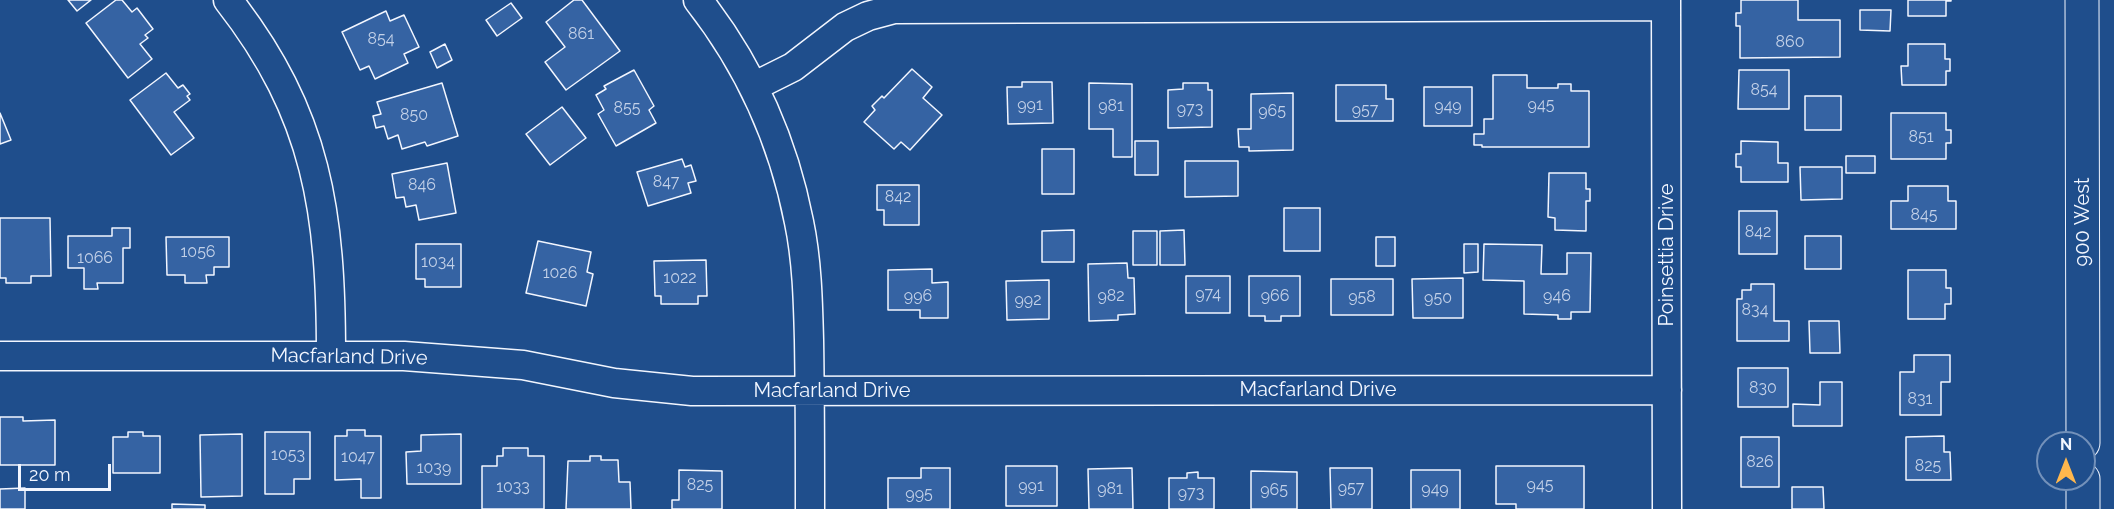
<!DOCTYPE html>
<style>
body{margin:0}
#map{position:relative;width:2114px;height:509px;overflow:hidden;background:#1f4e8c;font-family:Raleway,sans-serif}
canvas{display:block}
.north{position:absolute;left:2036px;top:431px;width:60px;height:60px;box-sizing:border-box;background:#1f4e8c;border:2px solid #7391ba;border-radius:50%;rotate:0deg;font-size:16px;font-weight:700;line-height:24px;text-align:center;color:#f2f6ff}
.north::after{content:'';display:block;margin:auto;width:21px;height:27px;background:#ffb74d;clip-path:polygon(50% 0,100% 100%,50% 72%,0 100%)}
.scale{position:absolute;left:18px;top:464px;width:93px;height:27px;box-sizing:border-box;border:3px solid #f2f6ff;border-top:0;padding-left:8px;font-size:18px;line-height:21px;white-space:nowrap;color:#f2f6ff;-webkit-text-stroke:4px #1f4e8c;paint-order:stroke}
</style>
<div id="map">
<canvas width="2114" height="509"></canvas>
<div class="north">N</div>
<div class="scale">20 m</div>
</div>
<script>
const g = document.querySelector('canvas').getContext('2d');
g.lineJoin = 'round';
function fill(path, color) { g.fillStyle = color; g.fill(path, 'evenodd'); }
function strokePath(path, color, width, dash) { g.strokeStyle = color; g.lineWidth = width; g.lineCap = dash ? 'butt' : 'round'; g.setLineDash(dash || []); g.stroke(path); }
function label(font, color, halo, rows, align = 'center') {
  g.font = font + ' Raleway,sans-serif'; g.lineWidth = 4.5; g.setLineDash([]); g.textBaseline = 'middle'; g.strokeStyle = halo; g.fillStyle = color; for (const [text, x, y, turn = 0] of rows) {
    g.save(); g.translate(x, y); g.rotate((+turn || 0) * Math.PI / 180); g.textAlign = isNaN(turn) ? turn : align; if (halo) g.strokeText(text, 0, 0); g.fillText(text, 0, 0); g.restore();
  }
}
const building = new Path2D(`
 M68,0H91L77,11Z
 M116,0H122L132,12L137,8L153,29L145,35L148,38L140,44L152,59L128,78L86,23Z
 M574,0H582L620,51L566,90L545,62L565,47L546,22Z
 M1741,0H1798V20H1840V57L1740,58V26H1736V13H1741Z
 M1908,0H1951V1H1946V16H1908Z
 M511,3L522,18L497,36L486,20Z
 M1860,10H1891L1890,31L1860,30Z
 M386,11L390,21L404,15L419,47L404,54L408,63L375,79L369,66L360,70L342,32Z
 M445,44L452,60L437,68L430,52Z
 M1908,44H1945V59H1950V71H1946V85H1902L1901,66H1908Z
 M912,69L932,87L923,98L942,115L910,150L901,142L894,149L864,122L875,110L872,106L882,96L884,98Z
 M634,70L654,106L649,110L656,123L616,146L598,114L604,110L596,95L606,89L604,86Z
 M1739,70H1789V109H1738Z
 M166,73L178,88L183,85L190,94L187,96L190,100L174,112L194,138L171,155L130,100Z
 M1493,75H1527V88H1558V84H1571V91H1589V147H1482V145H1474V134H1484V119H1493Z
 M1022,82H1052L1053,123L1008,124L1007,87H1022Z
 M442,83L458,136L427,146L425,142L402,149L398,135L388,139L384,126L376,128L373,116L381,114L377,102Z
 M1089,83L1132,84V157H1113V129H1089Z
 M1183,83H1208V90H1212V127L1168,128V90L1183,89Z
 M1336,85H1386V99H1393V121H1336Z
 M1424,87H1472V126H1424Z
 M1293,93V150L1249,151V147H1239L1238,129H1251V94Z
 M1805,96H1841V130H1805Z
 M562,107L586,138L550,165L526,134Z
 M0,113L11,140L0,144Z
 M1891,113H1946V130H1951V143H1946V159H1891Z
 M1135,141H1158V175H1135Z
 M1741,141L1778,142V163H1788V182H1741V167H1736V154H1741Z
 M1042,149H1074V194H1042Z
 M1846,156H1875V173H1846Z
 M682,159L685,167L691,165L696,181L688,183L691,193L648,206L637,172Z
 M1185,161H1238V196L1185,197Z
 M447,163L456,213L419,220L416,205L406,207L404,197L396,198L392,174Z
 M1800,167H1842V199L1801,200Z
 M1549,173H1586V189H1590V201H1586V231L1555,230V218L1548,217Z
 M877,185H919V225H884V210H877Z
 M1908,186H1948V201H1956V229H1891V201H1908Z
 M1284,208H1320V251H1284Z
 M1739,211H1777V254H1739Z
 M0,218H50L51,276H31V283H6V278H0Z
 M112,228H130V248H123V283H97L98,289H84V268H68V236H112Z
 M1074,230V262H1042V231Z
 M1184,230L1185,265H1160V231Z
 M1133,231H1157V265H1133Z
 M1805,236H1841V269H1805Z
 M166,237H229V267H214V275H206L207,283H185V275H167Z
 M1376,237H1395V266H1376Z
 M538,241L591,252L587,272L593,274L586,306L526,293Z
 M416,244H461V287H425V279H416Z
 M1464,244H1478V272L1464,273Z
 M1484,244L1542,245L1541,274H1567V253H1591L1590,312H1571V319H1558V315L1524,314V281L1483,280Z
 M706,260L707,296H698V304H661V296H655L654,261Z
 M1127,263L1128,278H1134L1135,314L1118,315V320L1089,321L1088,264Z
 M932,269V283L948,282V318H920V310H888V270Z
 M1908,270H1946V288H1951V304H1945V319H1908Z
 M1186,276H1230V313H1186Z
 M1249,276H1300V316H1281V321H1265V316H1249Z
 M1463,278V318H1413L1412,279Z
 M1331,279H1393V315H1331Z
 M1049,280V319L1007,320L1006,281Z
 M1751,284H1774V321H1789V341H1737V299H1742V290H1751Z
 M1809,321H1839L1840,353H1810Z
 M1914,355H1950V382H1941V415H1900V372H1914Z
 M1738,368H1788V407H1738Z
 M1820,382H1842V426H1793V404L1820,405Z
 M0,417H23V421L55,420V465H0Z
 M347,430H365V436H381V498H361V479L335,480V436H347Z
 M128,432H143V436H160V473H113V437H128Z
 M265,432H310V479H294V494H265Z
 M242,434V496L201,497L200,435Z
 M461,434V484H407L406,452L421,451V435Z
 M1944,436V452H1950L1951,480H1906V437Z
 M1741,437H1779V487H1741Z
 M503,448H528V456H544V509H482V466H497V456H503Z
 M590,456H601V460H618L619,482H630L631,509H566L568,461H590Z
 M1006,466H1057V506H1006Z
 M1496,466H1584V509H1516V504H1496Z
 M921,468H950V509H888V478H921Z
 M1132,468L1133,509H1089L1088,469Z
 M1330,468H1372V509H1331Z
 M679,470L722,471V509H672V500H679Z
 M1411,470H1460V509H1411Z
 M1251,471L1297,472V509H1251Z
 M1198,472V478H1214V509H1169V478H1187V473Z
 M1792,487H1823L1824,509H1792Z
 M25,488V509H0V489Z
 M172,504L205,505V509H172Z`);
fill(building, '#3563a3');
strokePath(building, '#f2f6ff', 1.5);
const street = new Path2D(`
 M228,0C318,115 331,213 331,356
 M698,0C749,65 783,140 799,222C807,260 808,301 809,340C810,396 810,453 810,509
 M1666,0L1667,509
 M755,86L793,67L845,27L868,16L894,9L1666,6
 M0,356H404L523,365L614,383L692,391L1667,390`);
const secondary = new Path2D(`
 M2082,0L2083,443
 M2083,479V509`);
strokePath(street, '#f2f6ff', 31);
strokePath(secondary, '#f2f6ff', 35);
strokePath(street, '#1f4e8c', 28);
strokePath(secondary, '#1f4e8c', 33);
label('16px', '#c3d1e8', null, [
 ["861",581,34],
 ["854",381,39],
 ["860",1790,42],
 ["854",1764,90],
 ["991",1030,105],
 ["945",1541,105],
 ["981",1111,106],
 ["949",1448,106],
 ["855",627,108],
 ["973",1190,109],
 ["957",1365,110],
 ["965",1272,111],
 ["850",414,115],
 ["851",1921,137],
 ["847",666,182],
 ["846",422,185],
 ["842",898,197],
 ["845",1924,215],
 ["842",1758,232],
 ["1056",198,252],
 ["1066",95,258],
 ["1034",438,262],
 ["1026",560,273],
 ["1022",680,278],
 ["974",1208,294],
 ["996",918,296],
 ["982",1111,296],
 ["966",1275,296],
 ["946",1557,296],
 ["958",1362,297],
 ["950",1438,298],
 ["992",1028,300],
 ["834",1755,310],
 ["830",1763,388],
 ["831",1920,399],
 ["1053",288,455],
 ["1047",358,457],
 ["826",1760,462],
 ["825",1928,466],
 ["1039",434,468],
 ["825",700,485],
 ["945",1540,485],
 ["991",1031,486],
 ["1033",513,487],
 ["957",1351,488],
 ["981",1110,489],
 ["949",1435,489],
 ["965",1274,490],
 ["973",1191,493],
 ["995",919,494]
]);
label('20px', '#f2f6ff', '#1f4e8c', [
 ["900 West",2083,222,-90],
 ["Poinsettia Drive",1667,255,-90],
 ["Macfarland Drive",349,357,1],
 ["Macfarland Drive",1318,390],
 ["Macfarland Drive",832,391]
]);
</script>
